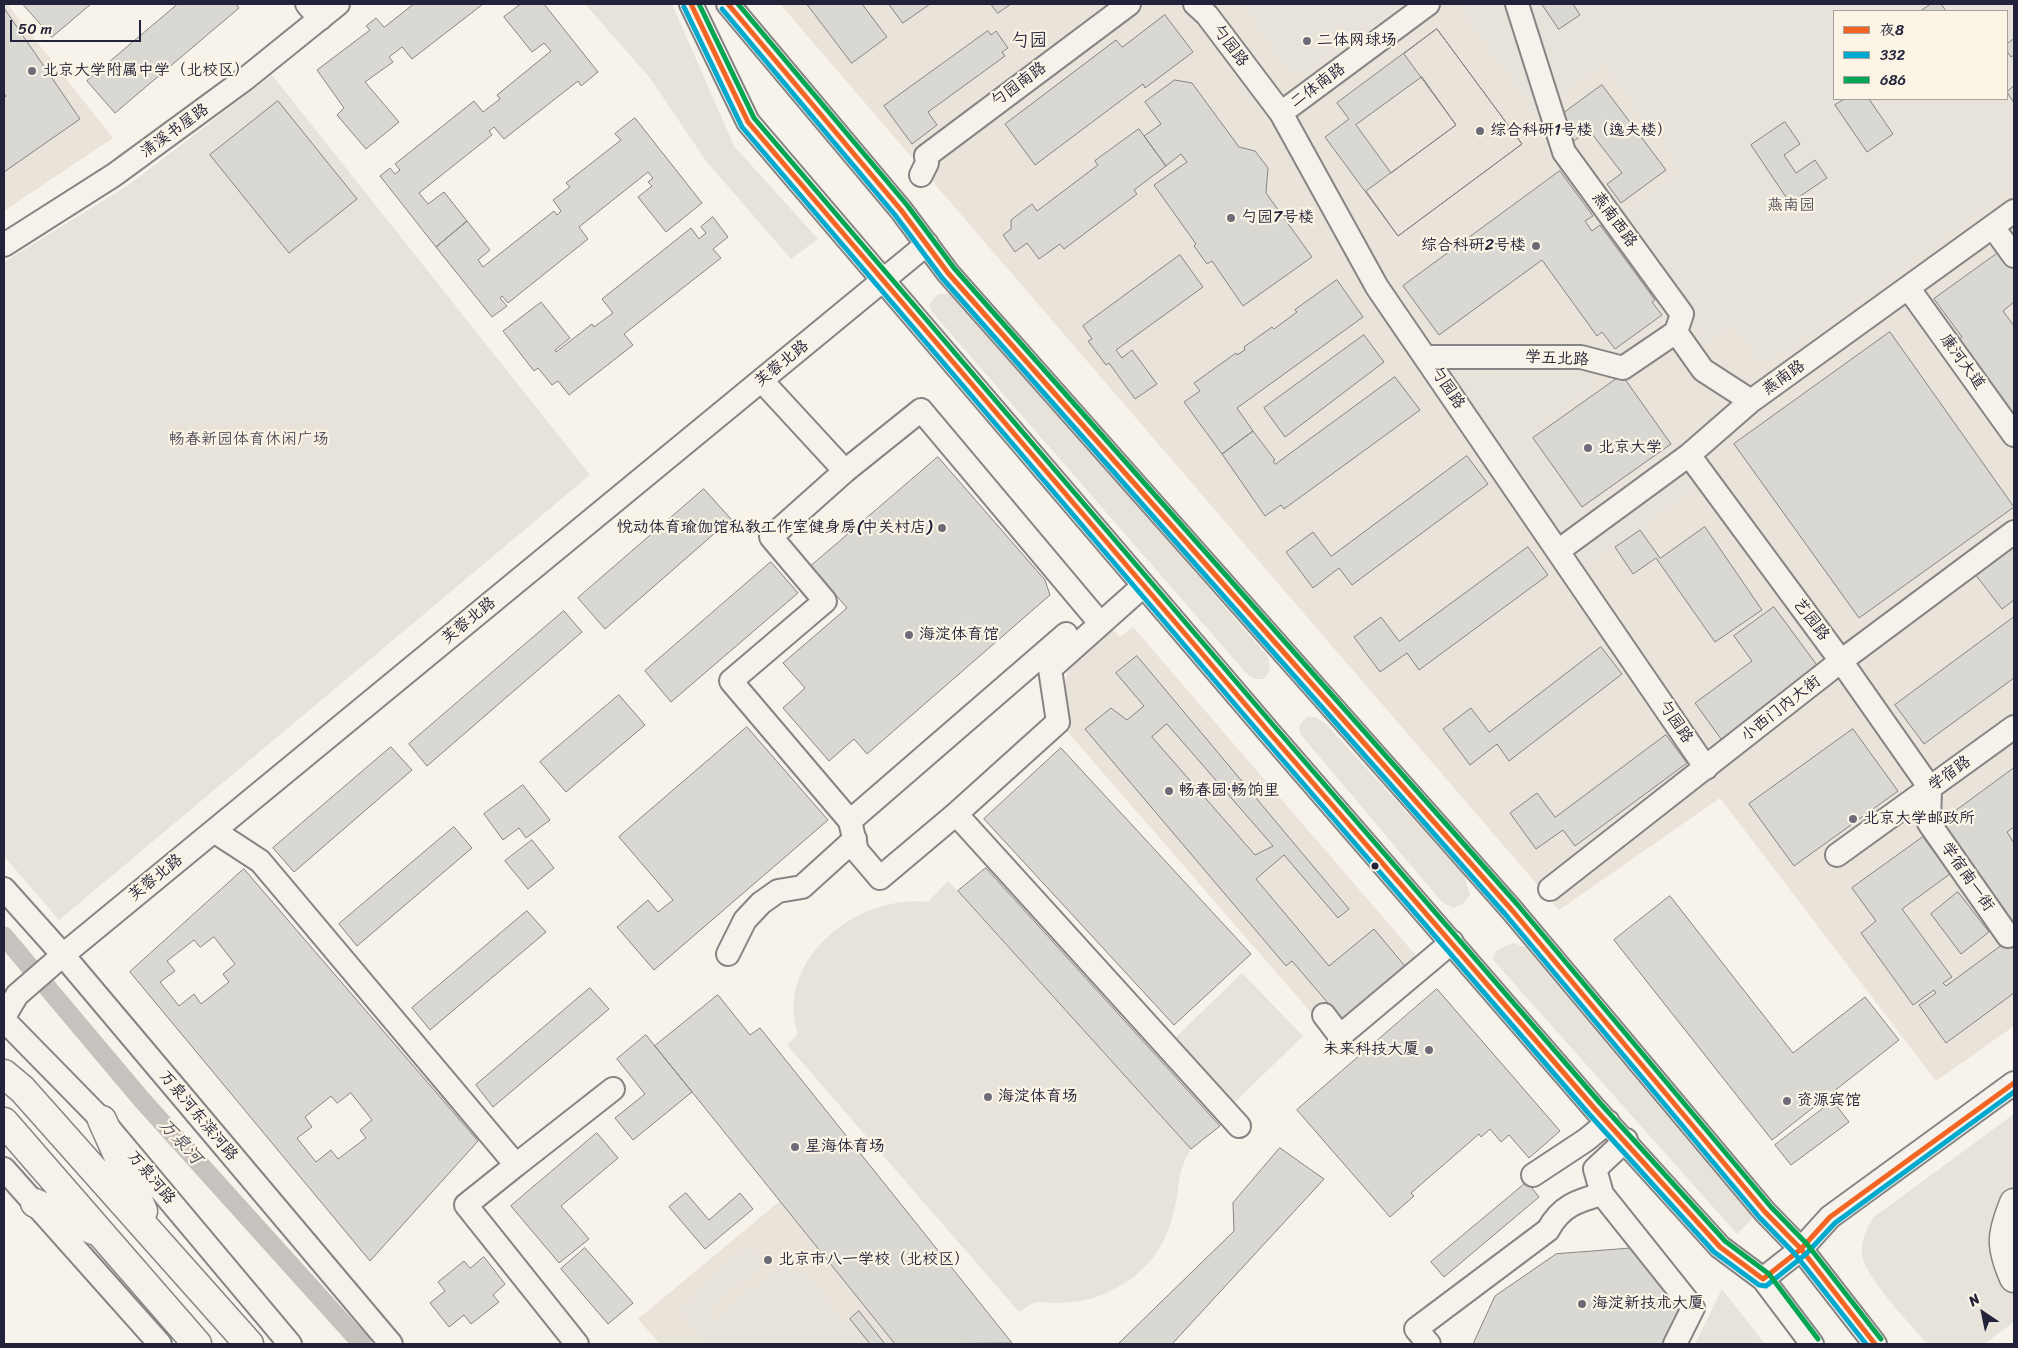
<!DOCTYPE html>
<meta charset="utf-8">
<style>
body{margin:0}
#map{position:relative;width:2018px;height:1348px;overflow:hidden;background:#f7f3ea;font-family:Sriracha,"LXGW WenKai TC",sans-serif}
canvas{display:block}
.frame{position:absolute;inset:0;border:5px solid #22223b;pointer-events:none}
.legend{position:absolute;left:1833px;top:10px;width:175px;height:90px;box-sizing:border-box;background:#fcf5e5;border:1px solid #a5a1a1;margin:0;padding:6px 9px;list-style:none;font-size:15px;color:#22223b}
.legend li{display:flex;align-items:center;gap:10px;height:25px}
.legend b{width:25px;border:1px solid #a5a1a1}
.north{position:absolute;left:1958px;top:1288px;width:50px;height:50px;-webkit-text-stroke:4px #fcf5e5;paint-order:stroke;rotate:326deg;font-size:14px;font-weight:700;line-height:20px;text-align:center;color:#22223b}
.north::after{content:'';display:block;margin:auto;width:18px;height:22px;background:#22223b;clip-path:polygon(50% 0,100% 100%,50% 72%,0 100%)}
.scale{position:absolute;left:10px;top:20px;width:131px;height:22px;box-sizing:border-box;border:2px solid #22223b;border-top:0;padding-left:6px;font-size:15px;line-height:18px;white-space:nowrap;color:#22223b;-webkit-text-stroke:4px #fcf5e5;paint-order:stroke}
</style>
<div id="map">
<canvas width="2018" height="1348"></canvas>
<div class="frame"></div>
<ul class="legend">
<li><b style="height:6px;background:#f26522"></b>夜8</li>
<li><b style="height:6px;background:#00a9ce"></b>332</li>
<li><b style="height:6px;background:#00a651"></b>686</li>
</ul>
<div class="north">N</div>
<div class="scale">50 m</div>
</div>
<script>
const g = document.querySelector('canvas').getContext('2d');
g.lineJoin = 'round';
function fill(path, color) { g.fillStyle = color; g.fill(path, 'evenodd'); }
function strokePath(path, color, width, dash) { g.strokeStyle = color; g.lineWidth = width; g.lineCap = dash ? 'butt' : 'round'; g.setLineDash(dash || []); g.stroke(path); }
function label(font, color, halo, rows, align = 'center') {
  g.font = font + ' Sriracha,"LXGW WenKai TC",sans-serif'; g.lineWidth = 4.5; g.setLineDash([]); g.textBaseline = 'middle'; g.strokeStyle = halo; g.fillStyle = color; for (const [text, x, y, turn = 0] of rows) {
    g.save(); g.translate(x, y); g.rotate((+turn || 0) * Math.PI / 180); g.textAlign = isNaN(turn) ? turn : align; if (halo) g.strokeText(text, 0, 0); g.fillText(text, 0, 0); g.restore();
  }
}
fill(new Path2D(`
 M4,4H7L113,138L4,211Z
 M780,4H2014V1026L1936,1081L1720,798L1559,910ZM1834,11H2007V99H1834Z
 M1107,624L1120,637L1133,627L1431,973L1340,1046L1066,730L1063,698L1069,661Z
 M780,1201L895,1344H660L638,1319Z`), '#e9e3d9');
fill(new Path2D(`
 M585,4H672L734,146L818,239L791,259L706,161L650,78Z
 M1241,4H1400L1294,79Z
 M1456,4H2014V187L1816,332L1760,366L1735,325L1706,344L1692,318L1621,215L1680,171L1604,65L1536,114ZM1834,11H2007V99H1834Z
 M1244,72L1262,93L1251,102L1235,80Z
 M272,75L590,475L59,920L4,856V262L130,184Z
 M938,294H950L959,299L1268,657L1270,670L1264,679H1255L1246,673L931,311L929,305Z
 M1580,360L1598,383L1526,435L1586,520L1559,540L1461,398L1457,378Z
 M1687,464L1702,485L1585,566L1573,547Z
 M1308,717H1316L1325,723L1464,875L1470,895L1463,904L1453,908L1442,902L1301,735C1298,727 1300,722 1308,717Z
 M948,881L1191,1149C1177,1173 1180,1182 1175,1207C1165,1252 1142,1279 1099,1296C1084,1302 1067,1303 1051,1303C1045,1303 1037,1301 1032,1304C1027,1306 1023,1310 1019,1312L787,1045L798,1034C774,959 858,894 928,902Z
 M1513,943L1525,947L1753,1218L1737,1234L1495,962L1493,958L1497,950Z
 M1242,973L1303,1036L1234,1103L1173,1040Z
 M2014,1114V1322L1984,1344H1927C1912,1325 1862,1275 1862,1253C1861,1239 1867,1228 1874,1217Z
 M749,1244L765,1264L708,1311L692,1292Z
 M791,1256L864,1344H708L679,1310L694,1297L714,1319Z
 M1722,1289L1765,1344H1695Z`), '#e8e3da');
strokePath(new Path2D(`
 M4,936L142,1100L362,1344`), '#c7c2be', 19);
const building = new Path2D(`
 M23,4H91L52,37Z
 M178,4H236L239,8L115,113L87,81Z
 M414,4H483L412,59L402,47L389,57L393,62L365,82L399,122L366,149L337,115L344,108L317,70L370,30L366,26L376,18L384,27Z
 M521,4H544L598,72L581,86L578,81L504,139L494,127L489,131L492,135L419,193L428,204L444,192L467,221L436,247L380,176L390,168L395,174L400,170L395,164L474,101L483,112L500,99L497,95L551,51L544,43L532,52L504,17Z
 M807,4H862L887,37L852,63Z
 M889,4H930L903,23Z
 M991,4H1011L998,13Z
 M1542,4H1573L1580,15L1559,29Z
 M1931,4H1941L1946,11H1921Z
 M4,8L80,119L4,172V98L6,96L4,93Z
 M1165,15L1193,52L1145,88L1143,84L1035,165L1005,124L1116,40L1122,47Z
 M1437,29L1522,144L1398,236L1325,137L1349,119L1337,103ZM1422,77L1456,125L1391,173L1356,125Z
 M1437,29L1522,144L1398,236L1366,191L1456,125L1404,54Z
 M988,31L991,35L996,31L1008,48L1002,52L1005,56L928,112L937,125L912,144L884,106Z
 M2014,39V55L2011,57L2007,51V44Z
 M1175,80L1192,83L1239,147L1255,151L1268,168L1266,193L1312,257L1243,306L1212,261L1207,264L1194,246L1196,244L1154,185L1187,162L1181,154L1166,166L1144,136L1161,124L1145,102Z
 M1602,85L1666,170L1621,203L1607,184L1622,173L1589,130L1574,141L1557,118Z
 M2014,86V103L2007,92Z
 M1845,99H1869L1893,134L1867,152L1835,105Z
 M278,101L357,199L289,253L210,155Z
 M635,118L702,203L666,232L638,197L652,186L648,182L653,178L648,172L579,227L588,239L508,303L502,296L500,298L507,306L492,317L436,247L467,221L490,250L478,260L483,267L554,211L557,215L561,211L553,200L570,187L566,183L621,140L615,134Z
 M1785,122L1800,144L1784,155L1796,173L1815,160L1827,178L1790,203L1751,145Z
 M1139,129L1166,166L1134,190L1137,194L1064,249L1060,244L1039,259L1027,243L1015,252L1003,235L1011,229V220L1032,204L1037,211L1098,165L1095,161Z
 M1560,171L1593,216L1585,221L1592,231L1600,225L1655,300L1652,302L1662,315L1615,349L1602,332L1597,336L1542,260L1439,335L1403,286Z
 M713,217L728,237L713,249L721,258L624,334L633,345L569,395L558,381L552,385L538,368L534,371L503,331L541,302L570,338L555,350L556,352L592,324L594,327L613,313L602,299L691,228L699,239L706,233L701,227Z
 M2002,250L2014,267V302L2003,311L2014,326V417L1958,340L1962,337L1934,299Z
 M1180,255L1203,287L1116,350L1122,358L1132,350L1157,384L1135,399L1109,363L1106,365L1088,341L1092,339L1083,326Z
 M1337,280L1363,317L1237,408L1253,431L1222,454L1184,402L1200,391L1194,383L1236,353L1237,355L1245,350L1244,347L1272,327L1274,329L1297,312L1295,310Z
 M1890,332L2014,507L1859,618L1734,444Z
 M1364,335L1384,362L1285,437L1264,408Z
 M1622,375L1671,444L1582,507L1533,438Z
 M1395,377L1420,410L1284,509L1281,505L1265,516L1222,454L1253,431L1275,460L1273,461L1275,464Z
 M1467,456L1488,484L1352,585L1339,568L1313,588L1286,552L1313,532L1331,556Z
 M938,457L1045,580L1050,595L867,754L854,739L829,761L783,708L805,688L783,663L847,608L811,566Z
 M704,489L731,519L605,629L578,598Z
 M1705,527L1762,610L1715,642L1656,558L1633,574L1615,547L1640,530L1660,558Z
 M2014,545V600L2002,609L1975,574Z
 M1528,547L1548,575L1419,670L1407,653L1380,672L1354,637L1381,617L1399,641Z
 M771,562L798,593L671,702L645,671Z
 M1774,607L1822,672L1724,743L1695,703L1752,661L1734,636Z
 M564,611L582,632L427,766L409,744Z
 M2014,617V678L1924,744L1895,705Z
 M1601,647L1622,674L1509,761L1497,744L1470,765L1443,729L1471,708L1489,732Z
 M1137,656L1349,909L1338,918L1284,855L1256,879L1329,966L1374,929L1409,971L1346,1024L1292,961L1286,966L1085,729L1111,708L1127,720L1144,706L1116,673ZM1167,724L1273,846L1255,855L1152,737Z
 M619,695L645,725L566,792L540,762Z
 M747,727L828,820L654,970L617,927L648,900L658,912L673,900L619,837Z
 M1853,729L1898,791L1794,866L1749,804Z
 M1666,735L1687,763L1575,846L1563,830L1536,849L1510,813L1537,793L1555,817Z
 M391,747L412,770L294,872L273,848Z
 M1061,748L1251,954L1174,1025L984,819Z
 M2014,768V827L2007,832L2014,843V924L1964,856L1966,854L1942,821Z
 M523,785L550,820L526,838L519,828L503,840L484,814Z
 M454,827L472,848L357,946L339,924Z
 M1923,837L1950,874L1902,909L1952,977L1943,983L1946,986L2014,936V993L1946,1043L1919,1005L1936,993L1934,990L1913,1005L1861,933L1876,921L1852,888Z
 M532,840L554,868L528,889L505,861Z
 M986,868L1220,1126L1191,1149L958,891Z
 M244,869L478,1141L370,1261L130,972Z
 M1958,892L1989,932L1961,954L1931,914Z
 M1670,896L1793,1053L1865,997L1899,1040L1772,1140L1614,940Z
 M527,911L546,932L430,1030L412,1008Z
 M214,937L235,964L223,974L229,982L201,1004L194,994L179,1006L160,982L175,971L167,961L194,940L200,947Z
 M590,988L609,1009L493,1107L476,1085Z
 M1437,989L1560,1131L1529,1158L1509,1135L1501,1142L1490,1129L1481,1137L1479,1134L1411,1193L1414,1196L1390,1217L1297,1110Z
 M718,995L750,1035L760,1028L1012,1343L895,1344L655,1046Z
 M646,1035L692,1092L633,1140L615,1118L645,1094L617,1059Z
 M351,1093L372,1120L360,1130L366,1138L338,1159L331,1150L316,1162L297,1138L312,1127L305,1117L331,1096L337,1103Z
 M1833,1101L1849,1122L1791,1165L1775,1145Z
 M597,1133L618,1158L561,1206L589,1239L559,1263L511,1206Z
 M1280,1148L1324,1179L1172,1344H1118L1234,1231L1233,1203Z
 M1527,1182L1539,1197L1444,1277L1431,1262Z
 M686,1193L709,1220L740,1193L753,1209L705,1249L669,1207Z
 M585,1248L633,1303L608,1324L561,1269Z
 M1635,1248L1678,1311L1664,1344H1473L1495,1296L1556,1254Z
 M484,1257L505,1284L493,1295L499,1302L471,1324L464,1315L449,1327L430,1303L445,1291L438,1282L464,1261L470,1268Z
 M859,1311L885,1344H870L850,1319Z`);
fill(building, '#dad8d2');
strokePath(building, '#868485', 1);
const minor = new Path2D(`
 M307,4L320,19
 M691,4L748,122L1268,731L1595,1109L1720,1247L1763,1279L1812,1344
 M728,4L901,210L948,273L1511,909L1765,1212L1801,1249L1875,1344
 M1195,4L1207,15L1281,113L1377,287L1706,768
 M1517,4L1564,152L1682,314L1676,332L1703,370L1751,401
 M1281,113L1428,4
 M921,175L927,163L926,156L1129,4
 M1993,227L2014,256
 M4,245L114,175L245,79L338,4
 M1909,289L2014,435
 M1426,357H1581L1623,368L1676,332
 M762,381L845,471L771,537L825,601L731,681L850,821L857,851L880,878L956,814L1058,722L1050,669L1143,586
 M1689,455L1841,661L1930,788L1929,823L2008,936
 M845,471L921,410L1100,623
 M1558,551L1689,455L1751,401L2014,211
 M956,814L1239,1126
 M850,821L1066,634
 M214,831L260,861L516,1165L613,1089
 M1837,855L2014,727
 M4,889L63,955L391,1344
 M1550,889L1841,661L2014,532
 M728,954L745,920L761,903L778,891L802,887L855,839
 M1324,1015L1340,1036L1452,942
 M4,1017L17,995L63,955L927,244
 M4,1020L102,1120L290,1344
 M1626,1140L1595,1169L1602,1194L1693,1308L1675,1344
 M516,1165L466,1205L577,1344
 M4,1169L160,1344
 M1533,1175L1586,1140L1608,1122
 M1763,1279L1801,1249L1830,1217L2014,1083
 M1429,1344L1416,1329L1548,1230C1561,1206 1577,1201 1602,1194`);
const highway = new Path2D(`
 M4,1074L22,1089L249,1344
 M102,1120L143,1211
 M4,1122L197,1344
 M35,1203L93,1230
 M2014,1203C2001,1235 2000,1246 2014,1278`);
strokePath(minor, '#868485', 26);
strokePath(highway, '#868485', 31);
strokePath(minor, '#f5f2ec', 22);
strokePath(highway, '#f5f2ec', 28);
strokePath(new Path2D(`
 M691,4L748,122L1268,731L1595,1109L1720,1247L1763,1279L1801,1249L1830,1217L2014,1083
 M728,4L901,210L948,273L1511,909L1765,1212L1801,1249L1875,1344`), '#f26522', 5);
strokePath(new Path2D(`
 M684,7L742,127L1262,736L1589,1114L1714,1252L1759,1285L1766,1286L1806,1254L1835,1223L2014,1092
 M722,9L895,215L942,278L1505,914L1759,1217L1795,1254L1866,1344`), '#00a9ce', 5);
strokePath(new Path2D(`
 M699,4L754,118L1274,726L1601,1104L1725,1241L1769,1274L1818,1339
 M738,4L907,205L954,268L1517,904L1771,1207L1807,1244L1881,1339`), '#00a651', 5);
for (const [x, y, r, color] of [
 [1307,41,5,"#6d6b78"],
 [32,71,5,"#6d6b78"],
 [1480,131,5,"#6d6b78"],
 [1231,218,5,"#6d6b78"],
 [1536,246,5,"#6d6b78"],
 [1588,448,5,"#6d6b78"],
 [942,528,5,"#6d6b78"],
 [909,635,5,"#6d6b78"],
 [1169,791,5,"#6d6b78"],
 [1853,819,5,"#6d6b78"],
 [1375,866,4.5,"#22223b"],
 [1429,1050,5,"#6d6b78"],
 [988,1097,5,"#6d6b78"],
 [1787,1101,5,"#6d6b78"],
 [795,1147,5,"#6d6b78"],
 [768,1260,5,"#6d6b78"],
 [1582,1304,5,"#6d6b78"]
]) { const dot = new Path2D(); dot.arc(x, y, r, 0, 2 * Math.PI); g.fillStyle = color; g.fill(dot); strokePath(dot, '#fcf5e5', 2); }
label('16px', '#22223b', '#fcf5e5', [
 ["二体网球场",1317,41],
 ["北京大学附属中学（北校区）",42,71],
 ["综合科研1号楼（逸夫楼）",1490,131],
 ["勺园7号楼",1241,218],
 ["综合科研2号楼",1526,246,"right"],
 ["北京大学",1598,448],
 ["悦动体育瑜伽馆私教工作室健身房(中关村店)",932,528,"right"],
 ["海淀体育馆",919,635],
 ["畅春园·畅饷里",1179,791],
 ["北京大学邮政所",1863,819],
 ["未来科技大厦",1419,1050,"right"],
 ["海淀体育场",998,1097],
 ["资源宾馆",1797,1101],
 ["星海体育场",805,1147],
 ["北京市八一学校（北校区）",778,1260],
 ["海淀新技术大厦",1592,1304]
], 'left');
label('16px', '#22223b', '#fcf5e5', [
 ["勺园路",1230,46,53],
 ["勺园南路",1019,85,-36],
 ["二体南路",1318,86,-36],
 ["清溪书屋路",175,131,-36],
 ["燕南西路",1614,220,54],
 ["学五北路",1557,359,3],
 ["康河大道",1962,362,54],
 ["芙蓉北路",782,364,-39],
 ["燕南路",1784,378,-35],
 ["勺园路",1447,388,56],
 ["艺园路",1811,620,53],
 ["芙蓉北路",469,621,-39],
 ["小西门内大街",1781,709,-38],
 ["勺园路",1675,722,56],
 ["学宿路",1950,774,-36],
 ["学宿南一街",1967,877,55],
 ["芙蓉北路",156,878,-39],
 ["万泉河东滨河路",198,1116,50],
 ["万泉河路",151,1178,50]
]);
label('16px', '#504f5f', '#fcf5e5', [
 ["燕南园",1791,206],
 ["畅春新园体育休闲广场",249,440]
]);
label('18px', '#22223b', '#fcf5e5', [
 ["勺园",1029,41]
]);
label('italic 18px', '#545362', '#fcf5e5', [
 ["万泉河",180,1142,48]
]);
</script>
